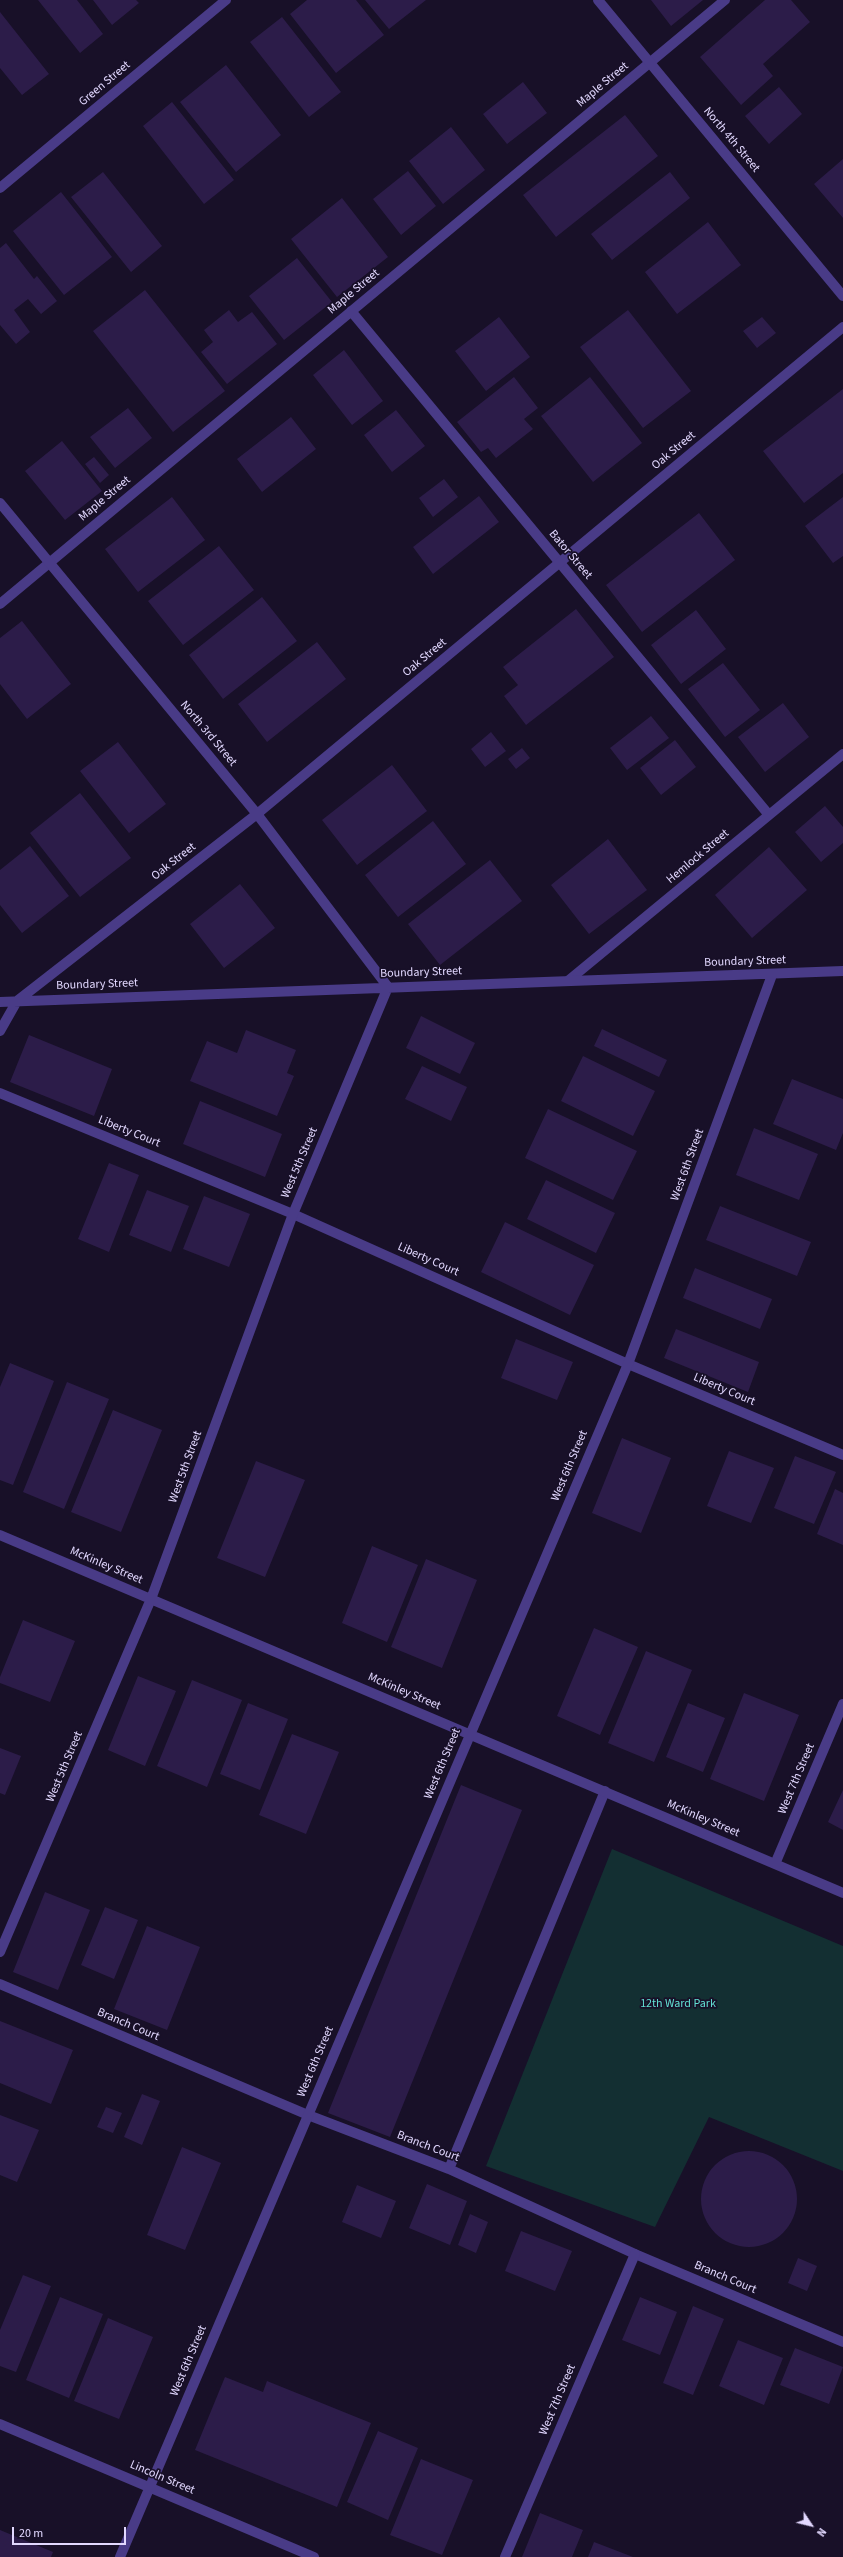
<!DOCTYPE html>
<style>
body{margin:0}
#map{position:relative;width:843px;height:2557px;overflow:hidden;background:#181028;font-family:"Source Sans 3",sans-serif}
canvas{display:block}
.north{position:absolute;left:791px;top:2505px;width:40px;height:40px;-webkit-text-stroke:3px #181028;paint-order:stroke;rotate:125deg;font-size:11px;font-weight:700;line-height:16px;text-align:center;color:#e2d8ff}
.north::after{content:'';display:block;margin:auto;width:14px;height:18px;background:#e2d8ff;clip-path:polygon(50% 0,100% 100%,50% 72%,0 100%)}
.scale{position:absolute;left:12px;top:2527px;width:114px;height:18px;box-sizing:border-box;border:2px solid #e2d8ff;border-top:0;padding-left:5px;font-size:12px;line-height:14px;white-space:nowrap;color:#e2d8ff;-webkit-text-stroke:3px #181028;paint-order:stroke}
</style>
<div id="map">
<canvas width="843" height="2557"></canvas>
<div class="north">N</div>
<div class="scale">20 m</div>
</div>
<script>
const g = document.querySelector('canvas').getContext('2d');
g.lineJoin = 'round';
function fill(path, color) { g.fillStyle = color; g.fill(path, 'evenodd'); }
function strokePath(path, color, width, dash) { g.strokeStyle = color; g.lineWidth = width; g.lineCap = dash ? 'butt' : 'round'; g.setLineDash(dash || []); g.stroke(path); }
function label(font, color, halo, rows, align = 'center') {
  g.font = font + ' "Source Sans 3",sans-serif'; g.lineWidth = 3.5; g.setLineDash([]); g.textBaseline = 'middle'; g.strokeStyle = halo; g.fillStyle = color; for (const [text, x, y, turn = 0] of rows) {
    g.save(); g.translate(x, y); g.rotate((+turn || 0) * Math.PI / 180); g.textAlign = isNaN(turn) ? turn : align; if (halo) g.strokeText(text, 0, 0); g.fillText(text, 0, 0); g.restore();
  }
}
fill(new Path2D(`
 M612,1849L843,1946V2171L709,2117L655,2227L486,2166Z`), '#132f32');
fill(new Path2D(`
 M38,0H77L103,34L80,53Z
 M93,0H136L139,3L112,25Z
 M307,0H356L384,35L336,73L290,14Z
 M365,0H426L389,29Z
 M651,0H703L671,26Z
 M765,0H791L810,22L763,64L773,76L741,105L700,57Z
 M0,12L49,74L22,95L0,68Z
 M282,17L341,92L309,117L250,42Z
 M226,65L281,135L236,172L180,102Z
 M523,82L547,113L507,144L483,114Z
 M779,87L802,114L769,144L745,116Z
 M172,102L234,180L204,204L143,126Z
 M625,115L658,156L556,237L523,195Z
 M451,127L485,170L443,204L409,161Z
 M843,159V218L814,184Z
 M408,171L436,206L401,235L373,199Z
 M103,172L162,246L131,272L71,197Z
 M670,172L690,198L612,260L591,234Z
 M61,192L112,257L64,295L13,231Z
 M342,198L388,257L337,297L291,239Z
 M708,222L741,265L677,314L645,272Z
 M6,243L34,279L37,276L57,301L41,314L28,299L14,310L30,332L16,344L0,325V248Z
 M297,258L332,302L284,340L249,296Z
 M145,290L225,391L173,432L93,331Z
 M229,310L238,322L252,312L277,344L227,384L201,352L213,342L204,330Z
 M628,310L691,391L643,428L580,347Z
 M499,317L530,357L486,391L455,351Z
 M762,317L776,333L757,348L743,331Z
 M344,350L383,401L352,425L313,375Z
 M514,377L538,408L524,419L533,429L496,458L488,448L481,452L457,422Z
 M590,377L642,443L593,482L541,416Z
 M843,389V473L804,503L763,451Z
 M128,408L152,438L115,468L90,437Z
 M396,410L425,446L392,472L364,435Z
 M291,417L316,449L262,492L237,459Z
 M62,441L102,491L65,520L25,471Z
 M94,457L109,475L100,483L85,464Z
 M444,479L458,497L433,517L419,498Z
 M479,496L499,522L433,574L413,547Z
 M172,497L205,540L138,592L105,549Z
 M843,497V556L833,563L805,526Z
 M699,513L735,560L642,632L606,585Z
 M219,546L254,590L183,645L148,601Z
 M262,597L297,641L223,699L189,655Z
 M576,609L614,657L526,725L504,696L518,685L503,667Z
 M696,610L726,649L681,684L651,645Z
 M22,621L71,684L27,719L0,684V638Z
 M317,642L346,679L267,742L238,704Z
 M723,663L760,710L725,737L688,689Z
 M783,703L809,737L765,772L738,737Z
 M651,716L669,738L627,770L610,748Z
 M491,732L506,751L485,767L471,749Z
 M675,740L696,767L661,795L640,768Z
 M118,742L166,804L129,833L80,771Z
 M522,748L530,758L516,769L508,759Z
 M392,765L427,811L357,865L322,820Z
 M80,793L131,858L80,897L30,833Z
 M825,806L843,827V843L821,862L795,832Z
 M433,821L466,864L398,917L365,875Z
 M608,839L647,890L589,934L551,885Z
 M30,846L69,896L22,933L0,905V870Z
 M769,847L807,890L752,938L715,895Z
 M490,860L522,901L440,965L408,924Z
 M240,884L275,928L224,968L190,924Z
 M421,1016L475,1043L460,1074L406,1048Z
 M602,1029L667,1060L659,1077L594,1046Z
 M246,1030L296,1050L287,1073L294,1076L277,1116L190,1081L207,1041L237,1053Z
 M29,1035L112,1069L94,1116L10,1082Z
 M583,1056L655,1091L633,1136L561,1101Z
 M422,1066L467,1087L451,1121L405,1099Z
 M792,1079L843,1099V1133L836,1150L773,1124Z
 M200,1101L282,1134L265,1177L183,1144Z
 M548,1109L637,1151L613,1200L525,1158Z
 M754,1128L818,1154L799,1200L736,1175Z
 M109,1163L139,1175L109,1252L78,1239Z
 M546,1180L615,1213L596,1253L527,1219Z
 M147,1190L189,1206L171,1252L129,1235Z
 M204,1196L250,1214L229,1267L183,1249Z
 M720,1206L811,1242L797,1276L706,1240Z
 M505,1222L594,1265L570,1315L481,1272Z
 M695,1268L772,1299L760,1329L683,1298Z
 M676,1329L759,1362L748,1392L664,1358Z
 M516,1339L573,1362L557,1400L501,1378Z
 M10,1363L54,1381L13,1485L0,1480V1387Z
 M67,1382L109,1399L64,1509L23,1492Z
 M113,1410L162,1430L121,1532L71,1512Z
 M622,1438L671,1458L641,1533L592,1513Z
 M729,1451L774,1468L751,1523L707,1506Z
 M795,1456L836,1472L814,1524L774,1508Z
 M256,1461L305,1480L265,1577L217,1558Z
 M835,1489L843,1493V1545L817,1534Z
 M372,1546L418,1565L387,1642L342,1623Z
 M426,1559L477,1580L442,1668L391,1647Z
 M23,1620L75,1641L50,1702L0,1683V1677Z
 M594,1628L638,1647L600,1735L557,1716Z
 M646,1651L692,1670L654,1762L608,1743Z
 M138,1676L176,1691L145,1766L108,1750Z
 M192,1680L242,1700L207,1787L157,1766Z
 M744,1693L799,1715L764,1801L710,1779Z
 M248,1703L288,1719L260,1790L220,1774Z
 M688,1703L725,1718L703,1772L666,1757Z
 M292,1734L339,1752L306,1834L259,1815Z
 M0,1748L21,1756L5,1795L0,1793Z
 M461,1785L522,1810L390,2137L328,2113Z
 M843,1790V1830L828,1822Z
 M45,1892L90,1910L58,1990L13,1972Z
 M105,1907L138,1920L114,1979L81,1965Z
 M147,1926L200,1947L167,2030L114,2009Z
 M0,2021L73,2050L51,2104L0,2083Z
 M142,2094L160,2101L142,2145L124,2137Z
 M106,2107L122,2113L113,2133L97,2127Z
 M0,2115L39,2130L17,2182L0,2175Z
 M182,2147L221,2163L185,2250L147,2235Z
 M701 2199a48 48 0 1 1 96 0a48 48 0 1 1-96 0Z
 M427,2184L467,2201L450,2245L409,2228Z
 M357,2185L396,2201L381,2238L342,2222Z
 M470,2214L488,2222L476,2253L458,2245Z
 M521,2231L572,2251L555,2291L505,2271Z
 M798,2258L817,2266L807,2291L788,2283Z
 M23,2275L51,2286L16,2372L0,2366V2330Z
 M60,2297L103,2314L69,2398L26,2380Z
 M640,2297L677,2312L660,2355L622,2340Z
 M693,2306L724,2319L693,2395L663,2383Z
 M108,2318L153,2337L119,2419L74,2401Z
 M738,2340L783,2358L764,2405L719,2386Z
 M795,2348L843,2367L829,2404L780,2385Z
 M225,2377L263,2392L267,2381L371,2423L337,2507L195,2450Z
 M378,2431L418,2448L388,2520L347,2502Z
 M421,2459L473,2480L442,2555L390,2535Z
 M540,2513L583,2530L572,2557H522Z
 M0,2530L53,2552L51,2557H0Z
 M594,2542L633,2557H588Z`), '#2c1c49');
strokePath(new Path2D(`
 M351,311L769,815
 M0,604L725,0
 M569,980L843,754
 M0,1093L293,1214L628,1364L843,1455
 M0,1984L308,2115L449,2169L635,2254L843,2342
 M449,2169L605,1791`), '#493b87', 10);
strokePath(new Path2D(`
 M598,0L843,296
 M0,188L226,0
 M0,503L257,814L388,987L293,1214L151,1599L0,1952
 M0,1002L843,971
 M0,1031L17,1001L257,814L843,327
 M0,1535L843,1893
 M775,1864L843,1704
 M0,2424L314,2557
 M120,2557L628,1364L772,975
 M505,2557L635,2254`), '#493b87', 10);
label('12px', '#e2d8ff', '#181028', [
 ["Green Street",105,84,-40],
 ["Maple Street",603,85,-40],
 ["North 4th Street",731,140,50],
 ["Maple Street",354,292,-40],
 ["Oak Street",674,451,-40],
 ["Maple Street",105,499,-40],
 ["Bator Street",570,555,50],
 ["Oak Street",425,658,-40],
 ["North 3rd Street",208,734,50],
 ["Hemlock Street",698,857,-40],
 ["Oak Street",174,862,-38],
 ["Boundary Street",745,962,-2],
 ["Boundary Street",421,973,-2],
 ["Boundary Street",97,985,-2],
 ["Liberty Court",129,1132,22],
 ["West 5th Street",300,1163,-67],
 ["West 6th Street",688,1165,-70],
 ["Liberty Court",428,1260,24],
 ["Liberty Court",724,1390,23],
 ["West 6th Street",570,1466,-67],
 ["West 5th Street",186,1467,-70],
 ["McKinley Street",106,1566,23],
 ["McKinley Street",404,1692,23],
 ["West 6th Street",443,1764,-67],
 ["West 5th Street",65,1767,-67],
 ["West 7th Street",797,1779,-67],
 ["McKinley Street",703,1819,23],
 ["Branch Court",128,2025,23],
 ["West 6th Street",316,2062,-67],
 ["Branch Court",428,2147,21],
 ["Branch Court",725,2278,23],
 ["West 6th Street",189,2361,-67],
 ["West 7th Street",558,2400,-67],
 ["Lincoln Street",162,2478,23]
]);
label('12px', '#62e0d3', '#181028', [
 ["12th Ward Park",678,2004]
]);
</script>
